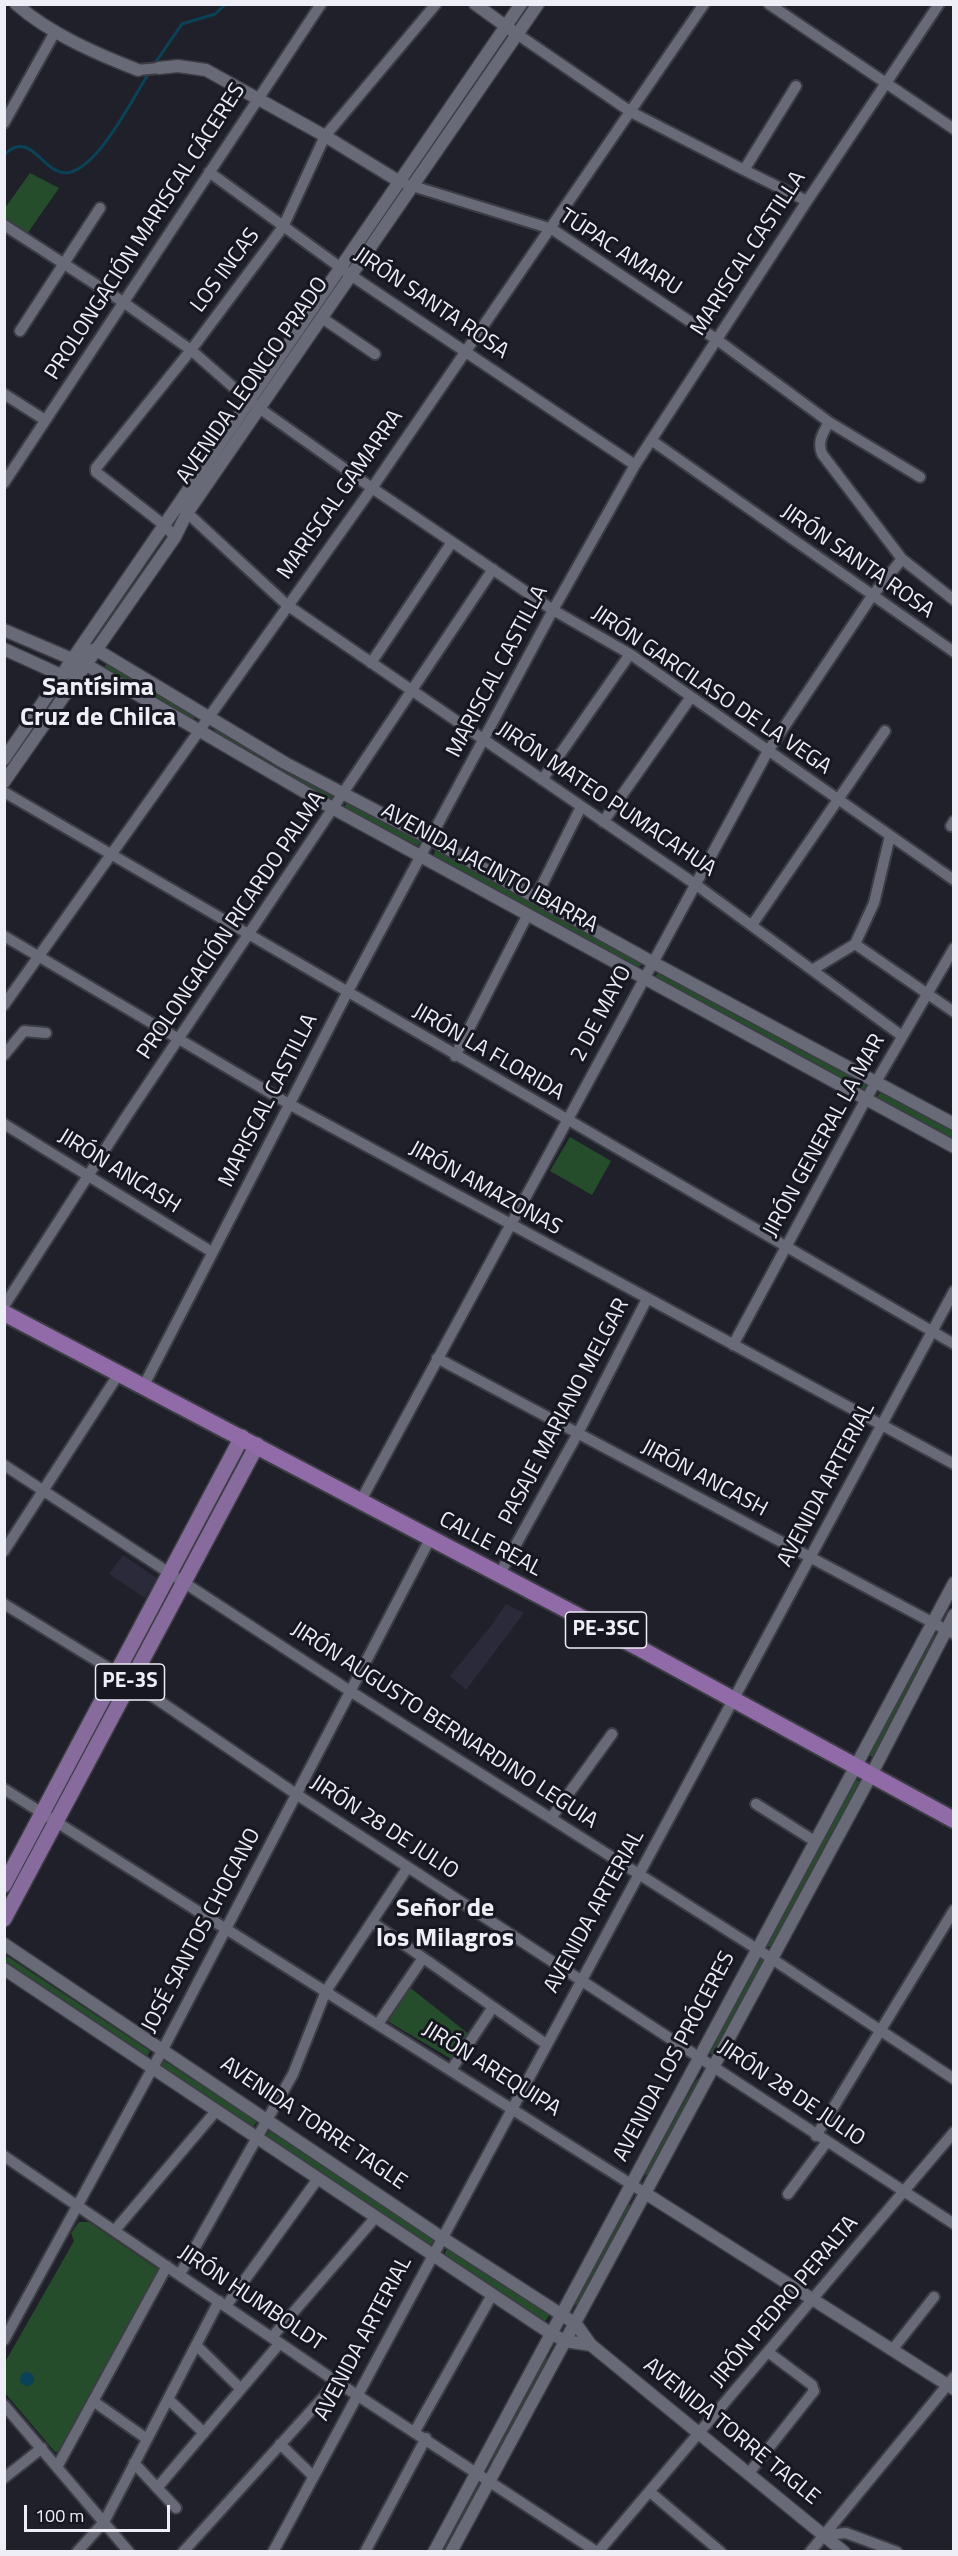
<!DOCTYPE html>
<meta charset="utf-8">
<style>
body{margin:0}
#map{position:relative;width:958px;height:2556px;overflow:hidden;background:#20202b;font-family:"Titillium Web",sans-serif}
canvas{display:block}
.frame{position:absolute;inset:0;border:6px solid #eeeef6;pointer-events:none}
.scale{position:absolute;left:24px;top:2505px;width:146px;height:27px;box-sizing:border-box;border:3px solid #eeeef6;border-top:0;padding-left:8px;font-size:18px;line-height:21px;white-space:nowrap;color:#eeeef6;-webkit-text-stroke:4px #171721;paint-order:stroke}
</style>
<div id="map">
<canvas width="958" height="2556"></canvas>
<div class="frame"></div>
<div class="scale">100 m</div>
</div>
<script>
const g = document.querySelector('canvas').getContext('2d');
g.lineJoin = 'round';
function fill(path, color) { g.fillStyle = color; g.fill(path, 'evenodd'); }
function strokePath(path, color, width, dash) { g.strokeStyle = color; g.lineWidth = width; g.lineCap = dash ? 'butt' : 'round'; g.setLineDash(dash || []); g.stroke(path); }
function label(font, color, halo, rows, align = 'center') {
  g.font = font + ' "Titillium Web",sans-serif'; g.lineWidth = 6; g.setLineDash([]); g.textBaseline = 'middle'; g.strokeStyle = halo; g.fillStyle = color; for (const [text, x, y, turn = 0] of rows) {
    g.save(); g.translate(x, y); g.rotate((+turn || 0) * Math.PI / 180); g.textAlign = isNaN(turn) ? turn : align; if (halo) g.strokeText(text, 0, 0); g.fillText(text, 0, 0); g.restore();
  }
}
fill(new Path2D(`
 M123,1555L158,1579L145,1598L109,1574Z
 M506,1604L524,1613L466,1690L450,1676L491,1626Z`), '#2a2a3a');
fill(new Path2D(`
 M30,173L59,188L27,234L5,218V208Z
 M107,662L195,716L191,724L104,669Z
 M213,727L333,794L330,801L219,739Z
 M347,803L420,841L418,846L341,810Z
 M435,850L643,964L637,968L433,859Z
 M659,971L867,1085L862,1092L654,978Z
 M882,1090L953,1130V1139L876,1098Z
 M570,1137L611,1161L592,1195L550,1171Z
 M938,1634L873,1757L868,1755L932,1636Z
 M855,1780L860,1781L771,1947L766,1946Z
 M7,1956L150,2051L145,2060L5,1965Z
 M761,1958L764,1959L713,2055L709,2053Z
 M408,1986L470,2035L453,2060L389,2022L388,2018Z
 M163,2060L257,2121L250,2132L157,2068Z
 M697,2079L700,2080L649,2176L644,2174Z
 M270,2130L435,2239L428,2249L263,2140Z
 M628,2204L632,2206L577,2306L573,2303Z
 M79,2222H89L159,2270L63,2451L55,2452L5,2393L4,2364L74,2241L71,2233Z
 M448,2247L550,2314L543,2325L442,2259Z
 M544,2357L548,2359L494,2461L490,2459Z
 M477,2479L482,2480L444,2551L439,2552Z`), '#264d2b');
fill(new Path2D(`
 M20 2379a7 7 0 1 1 14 0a7 7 0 1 1-14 0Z`), '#0a4257');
strokePath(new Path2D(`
 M153,66L182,24L215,14L226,4
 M4,155C32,126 44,180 71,172C101,163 133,98 150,71`), '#0a4257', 3);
const minor = new Path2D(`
 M769,4L954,129
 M517,34L631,112L744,170
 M138,70L159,68
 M796,86L744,170L807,201
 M4,123L55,32
 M209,172L352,276L635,465
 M406,184L552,229L716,339L829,422L920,477
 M4,225L123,302L191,350L249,401L372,488L553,610L630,654L954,880
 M322,318L375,354
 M20,331L100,208
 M4,394L45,420
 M829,422C823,433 817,442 822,454L902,559L954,600
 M651,440L954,652
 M4,483L321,4
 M183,509L287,605L695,884L902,1036
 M175,537L164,525L96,472V468L191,350L283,227L325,136L436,4
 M371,663L452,542
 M542,780L630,654
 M4,792L954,1344
 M603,822L691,697
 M951,826L954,821
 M536,897L581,807
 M752,925L885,731
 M4,936L289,1104L954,1464
 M855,944L954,1012
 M812,970L855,944L874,903L890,836
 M4,1005L372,488L704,4
 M4,1055L24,1031L46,1033
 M455,1056L528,914
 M4,1124L212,1252
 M4,1306L126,1117L493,569
 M733,1345L866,1099L954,948
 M437,1358L954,1634
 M143,1387L347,993L553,610L635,465L807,201L939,4
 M4,1465L350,1691L757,1949L954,2079
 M360,1502L768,751L872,596L902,559
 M4,1551L118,1375
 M499,1575L578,1433L647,1299
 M4,1604L130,1681L296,1794L954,2224
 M4,1789L645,2193
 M756,1804L816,1842
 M551,1818L612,1734
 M372,1922L546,2044
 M378,2024L423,1958
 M451,2070L493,2007
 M816,2136L954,1910
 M4,2156L337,2382L597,2552
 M788,2194L826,2143
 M115,2230L216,2111
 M180,2274L293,2074L326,1991L408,1867
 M226,2306L317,2180
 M272,2337L375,2218
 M4,2340L163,2049L430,1539
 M196,2345L241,2389
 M892,2350L934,2297
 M168,2399L204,2433
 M93,2401L147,2439
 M4,2405L129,2552
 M415,2431L492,2295
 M280,2444L313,2476
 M134,2463L176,2508
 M57,2467L167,2266
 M749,2473L814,2391L812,2385L768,2352
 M4,2478L42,2448
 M157,2488L280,2343
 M650,2492L721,2552
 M824,2535L846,2533L897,2552
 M77,2552L104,2522L219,2301
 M183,2552L337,2382
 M273,2552L954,1291
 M365,2552L426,2438
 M598,2552L954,2132
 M810,2552L954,2377`);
const tertiary = new Path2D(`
 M16,4C50,34 97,54 138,70
 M475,4L511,30
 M159,68L178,66L206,70L325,136L400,182
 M4,630L72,659L95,649L285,763L430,839L652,962L954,1124
 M4,649L61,675L85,664L334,809L954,1147
 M4,759L521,4
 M4,782L175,537L187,513L538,4
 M4,1944L441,2237L576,2324L591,2345L844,2552
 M4,1969L550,2333L565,2341L591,2345
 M645,2193L954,2389
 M434,2552L954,1583
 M451,2552L868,1781L954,1615`);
const primary = new Path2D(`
 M4,1885L242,1437
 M4,1919L257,1445`);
const trunk = new Path2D(`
 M4,1313L639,1648L954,1820`);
strokePath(minor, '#3c3c45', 14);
strokePath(tertiary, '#3c3c45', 15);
strokePath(primary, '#3c3c45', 18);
strokePath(trunk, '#3c3c45', 20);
strokePath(minor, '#696a77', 10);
strokePath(tertiary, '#696a77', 12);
strokePath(primary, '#866b9c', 15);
strokePath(trunk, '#906ba8', 16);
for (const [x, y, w] of [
 [606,1630,81],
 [130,1682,69]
]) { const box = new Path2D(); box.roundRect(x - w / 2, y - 18, w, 36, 4.5); g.fillStyle = '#171721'; g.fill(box); strokePath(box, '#eeeef6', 1.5); }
label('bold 21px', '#eeeef6', null, [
 ["PE-3SC",606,1630],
 ["PE-3S",130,1682]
]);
label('22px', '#eeeef6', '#171721', [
 ["PROLONGACIÓN MARISCAL CÁCERES",146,232,-57],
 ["TÚPAC AMARU",620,253,33],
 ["MARISCAL CASTILLA",749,254,-57],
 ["LOS INCAS",226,271,-53],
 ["JIRÓN SANTA ROSA",431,304,34],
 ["AVENIDA LEONCIO PRADO",253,381,-55],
 ["MARISCAL GAMARRA",341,495,-55],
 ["JIRÓN SANTA ROSA",857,562,35],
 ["MARISCAL CASTILLA",498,672,-62],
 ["JIRÓN GARCILASO DE LA VEGA",711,691,34],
 ["JIRÓN MATEO PUMACAHUA",606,800,34],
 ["AVENIDA JACINTO IBARRA",489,869,29],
 ["PROLONGACIÓN RICARDO PALMA",232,926,-56],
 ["2 DE MAYO",602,1014,-62],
 ["JIRÓN LA FLORIDA",488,1053,30],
 ["MARISCAL CASTILLA",269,1101,-63],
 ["JIRÓN GENERAL LA MAR",825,1136,-61],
 ["JIRÓN ANCASH",119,1172,32],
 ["JIRÓN AMAZONAS",485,1189,29],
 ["PASAJE MARIANO MELGAR",565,1412,-62],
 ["JIRÓN ANCASH",704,1479,28],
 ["AVENIDA ARTERIAL",827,1485,-62],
 ["CALLE REAL",490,1545,28],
 ["JIRÓN AUGUSTO BERNARDINO LEGUIA",444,1726,33],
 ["JIRÓN 28 DE JULIO",384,1828,33],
 ["AVENIDA ARTERIAL",595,1912,-61],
 ["JOSÉ SANTOS CHOCANO",202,1931,-62],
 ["AVENIDA LOS PRÓCERES",675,2057,-62],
 ["JIRÓN AREQUIPA",491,2070,32],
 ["JIRÓN 28 DE JULIO",791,2094,34],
 ["AVENIDA TORRE TAGLE",313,2124,34],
 ["JIRÓN HUMBOLDT",251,2299,34],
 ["JIRÓN PEDRO PERALTA",785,2302,-50],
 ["AVENIDA ARTERIAL",364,2339,-62],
 ["AVENIDA TORRE TAGLE",731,2432,39]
]);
label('bold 26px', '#eeeef6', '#171721', [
 ["Santísima",98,689],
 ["Cruz de Chilca",98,719],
 ["Señor de",445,1910],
 ["los Milagros",445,1940]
]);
</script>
